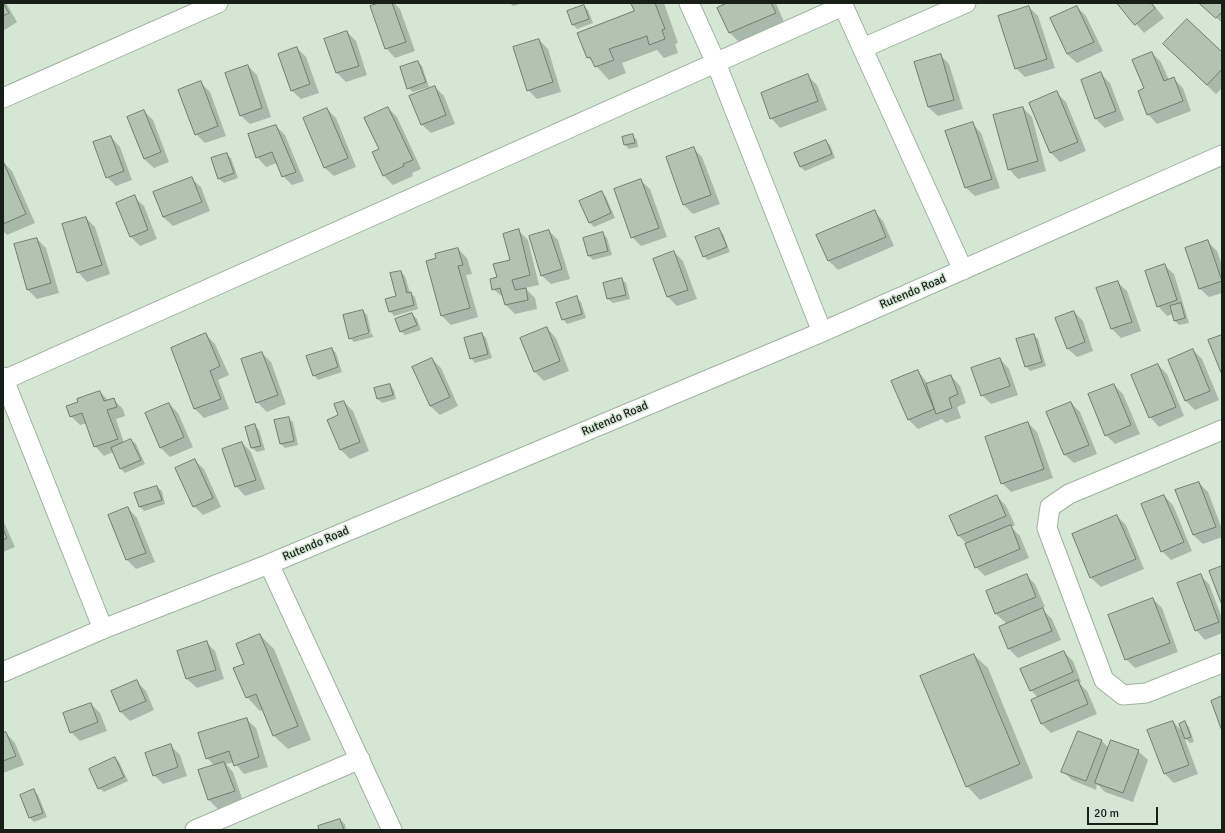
<!DOCTYPE html>
<style>
body{margin:0}
#map{position:relative;width:1225px;height:833px;overflow:hidden;background:#d5e6d5;font-family:Signika,sans-serif}
canvas{display:block}
.frame{position:absolute;inset:0;border:4px solid #181e18;pointer-events:none}
.scale{position:absolute;left:1087px;top:807px;width:71px;height:18px;box-sizing:border-box;border:2px solid #181e18;border-top:0;padding-left:5px;font-size:12px;line-height:14px;white-space:nowrap;color:#181e18;-webkit-text-stroke:3px #d5e6d5;paint-order:stroke}
</style>
<div id="map">
<canvas width="1225" height="833"></canvas>
<div class="frame"></div>
<div class="scale">20 m</div>
</div>
<script>
const g = document.querySelector('canvas').getContext('2d');
g.lineJoin = 'round';
function fill(path, color) { g.fillStyle = color; g.fill(path, 'evenodd'); }
function strokePath(path, color, width, dash) { g.strokeStyle = color; g.lineWidth = width; g.lineCap = dash ? 'butt' : 'round'; g.setLineDash(dash || []); g.stroke(path); }
function label(font, color, halo, rows, align = 'center') {
  g.font = font + ' Signika,sans-serif'; g.lineWidth = 3; g.setLineDash([]); g.textBaseline = 'middle'; g.strokeStyle = halo; g.fillStyle = color; for (const [text, x, y, turn = 0] of rows) {
    g.save(); g.translate(x, y); g.rotate((+turn || 0) * Math.PI / 180); g.textAlign = isNaN(turn) ? turn : align; if (halo) g.strokeText(text, 0, 0); g.fillText(text, 0, 0); g.restore();
  }
}
fill(new Path2D(`
 M3,3H6L17,22L3,31Z
 M382,3H394L400,9L415,51L395,58L386,48Z
 M509,3H523L513,6Z
 M632,3H664L678,43L675,44L678,53L664,58L657,50L622,63L626,73L609,80L588,57L635,12Z
 M730,3H776L784,22L739,42L730,33L718,8Z
 M1118,3H1152L1164,18L1144,33Z
 M1200,3H1222V21L1221,22Z
 M584,6L588,10L593,23L577,29L573,25Z
 M1029,7L1038,16L1055,68L1025,77L1016,68Z
 M1077,7L1086,16L1103,51L1077,63L1067,54Z
 M347,32L356,41L367,75L346,82L336,72Z
 M539,40L548,49L561,92L537,99L528,90Z
 M297,48L306,57L319,93L301,99L291,90Z
 M1152,53L1161,62L1169,80L1173,78L1183,88L1191,111L1157,124L1148,114L1145,89Z
 M1173,53H1222V88L1216,94Z
 M940,55L949,64L963,109L938,116L928,107Z
 M418,62L422,66L429,87L413,92L408,88Z
 M248,66L257,75L271,117L250,124L240,115Z
 M1101,74L1110,83L1124,120L1105,128L1096,119L1082,81Z
 M808,76L817,85L827,110L780,128L771,118Z
 M201,83L210,92L226,136L205,143L196,134Z
 M435,87L444,96L455,124L431,133L421,124Z
 M1056,92L1066,102L1086,151L1060,162L1051,153L1031,103Z
 M388,108L397,117L421,169L412,173L413,176L393,185L384,176L373,153L380,149Z
 M1023,108L1032,117L1046,171L1018,179L1009,169Z
 M327,109L336,118L356,167L334,176L324,167Z
 M144,111L153,120L169,162L154,168L144,159L128,118Z
 M972,123L981,133L1000,188L975,196L965,187Z
 M276,126L285,135L304,181L292,185L283,176L277,163L266,167L257,157Z
 M632,135L637,140L638,147L629,149L625,145L623,137Z
 M111,137L120,147L132,180L116,186L107,177Z
 M825,141L830,145L835,158L805,171L801,167Z
 M693,148L702,157L720,204L693,214L684,205Z
 M226,154L231,158L238,178L224,183L219,179L212,159Z
 M3,162L12,171L35,223L7,235L3,231Z
 M191,178L201,187L210,211L173,226L163,217Z
 M640,180L650,189L667,237L641,246L632,237Z
 M602,193L606,197L615,218L594,227L589,222Z
 M134,197L144,206L157,239L140,246L131,237Z
 M874,211L883,221L894,246L838,270L829,261Z
 M86,218L95,227L110,274L87,282L78,272Z
 M718,229L723,234L730,252L708,260L703,256Z
 M519,231L528,240L539,285L525,288L535,298L537,309L515,314L506,305L504,298L493,289L498,278L511,261Z
 M549,231L558,240L570,279L551,284L541,275Z
 M602,233L607,238L612,255L593,260L589,256L584,239Z
 M37,239L46,248L59,293L37,299L28,290Z
 M1208,242L1217,251L1222,265V293L1209,297L1199,288Z
 M458,249L467,258L472,274L466,275L478,317L451,325L442,316L438,259Z
 M674,252L683,261L697,299L677,306L668,297L654,259Z
 M1164,265L1174,274L1189,323L1179,325L1175,321L1173,314L1167,316L1158,306Z
 M401,272L405,276L410,293L415,297L418,309L394,316L390,311L397,297Z
 M621,279L626,283L630,299L613,303L608,299L604,283Z
 M1117,282L1127,291L1141,331L1121,338L1112,329L1098,289Z
 M576,298L581,302L586,318L567,324L563,319Z
 M363,311L367,315L371,332L351,337V339L372,333L373,337L354,342L350,338Z
 M1074,312L1083,321L1093,351L1077,357L1067,348Z
 M412,314L417,319L421,330L405,335L401,331Z
 M547,328L556,338L569,371L544,381L534,371Z
 M482,334L486,338L492,358L475,363L471,358Z
 M206,335L215,344L229,375L218,380L229,409L204,418L195,409L172,349Z
 M1033,335L1038,339L1046,366L1030,371L1026,366Z
 M332,349L336,353L342,372L318,380L314,375Z
 M1193,350L1202,359L1219,400L1195,410L1186,401Z
 M262,353L271,362L286,404L267,412L257,402Z
 M432,359L441,368L458,406L440,415L430,406Z
 M1000,359L1009,369L1018,395L991,404L982,395Z
 M1158,365L1167,374L1184,416L1159,427L1150,417Z
 M918,371L928,384L951,376L960,386L966,403L957,407L961,418L946,423L942,419L918,429L908,419Z
 M390,385L394,390L396,399L382,403L377,398Z
 M1114,385L1123,394L1140,434L1115,444L1106,435Z
 M100,392L109,401L113,399L123,409L125,416L116,419L124,443L131,440L136,444L145,464L125,473L121,469L113,452L104,456L95,446L87,423L80,425L71,416L79,403Z
 M344,402L353,411L369,451L350,459L341,450L328,420L339,416Z
 M1071,403L1080,412L1097,454L1074,463L1064,454Z
 M169,404L178,413L193,447L170,457L161,448Z
 M288,418L293,422L298,445L285,448L281,444Z
 M1028,423L1037,432L1053,478L1011,492L1002,483Z
 M255,426L259,430L265,450L257,452L252,448L246,428Z
 M242,443L251,452L265,489L245,496L236,486Z
 M194,460L204,469L221,507L203,515L194,506Z
 M1199,483L1208,492L1222,529V537L1203,544L1193,535L1177,491Z
 M157,487L162,491L165,504L144,511L139,506Z
 M997,496L1006,506L1015,525L1011,527L1020,536L1029,558L985,576L976,567L968,545L959,536L950,517Z
 M1164,496L1173,505L1192,551L1171,560L1162,551Z
 M128,508L137,518L155,562L136,569L127,560L110,516Z
 M1117,516L1126,525L1144,569L1101,587L1091,578L1074,534Z
 M3,520L15,547L3,552Z
 M1026,575L1035,584L1045,607L1041,608L1052,619L1061,640L1018,658L1009,649L1000,627L1007,624L996,614L987,591Z
 M1200,575L1209,584L1222,618V633L1205,640L1196,630Z
 M1153,599L1162,608L1178,652L1135,668L1126,659Z
 M260,635L274,649L311,740L288,749L274,736L263,710L260,711L247,697L245,665Z
 M206,642L215,651L224,679L197,688L187,679L179,651Z
 M1064,652L1073,661L1081,682L1079,683L1087,691L1097,714L1051,733L1042,724L1038,698L1031,690Z
 M974,655L988,668L1033,778L980,800L967,786Z
 M137,682L146,691L154,710L130,721L120,711Z
 M91,704L100,713L107,731L80,741L71,732Z
 M246,719L256,728L268,767L244,774L234,762L226,764L233,772L243,801L218,809L209,800L200,771L215,766L207,758Z
 M1173,722L1184,733L1185,723L1189,727L1194,742L1190,743L1184,737L1198,774L1174,783L1165,774L1149,731Z
 M6,733L15,743L24,765L3,773V735Z
 M1102,741L1109,748L1138,751L1148,760L1133,802L1105,792L1097,784L1096,790L1072,780L1063,771Z
 M171,746L180,755L187,776L163,784L154,775Z
 M115,758L119,762L128,781L104,792L99,788Z
 M34,791L38,795L47,817L34,822L30,818Z
 M340,820L345,824L346,830H320Z`), '#0003');
const building = new Path2D(`
 M3,3L9,13L3,16Z
 M379,3H392L406,42L385,49L370,6Z
 M631,3H655L665,29L662,30L665,39L649,45L647,36L609,49L614,60L595,67L590,57L587,58L577,33L634,11Z
 M727,3H771L776,13L729,33L717,8Z
 M1117,3H1151L1155,8L1135,25Z
 M1199,3H1222V12L1216,18Z
 M584,5L589,19L572,25L567,11Z
 M1029,6L1047,59L1015,69L998,16Z
 M1077,6L1094,42L1067,54L1050,18Z
 M1187,19L1222,52V69L1207,85L1163,44Z
 M347,31L359,66L336,73L324,39Z
 M539,39L553,82L527,91L513,47Z
 M297,47L310,84L291,91L278,54Z
 M1152,52L1164,81L1174,77L1183,101L1147,115L1138,91L1144,88L1132,60Z
 M941,54L954,100L928,107L914,62Z
 M418,61L426,82L407,89L400,67Z
 M248,65L262,108L240,116L225,73Z
 M1101,72L1116,111L1095,119L1081,80Z
 M808,74L818,101L770,119L761,93Z
 M201,81L218,126L195,135L178,90Z
 M435,86L446,115L421,125L409,96Z
 M1057,91L1078,142L1050,153L1029,103Z
 M388,107L413,160L403,164L404,166L383,176L372,152L379,149L364,118Z
 M1023,107L1038,161L1008,170L993,115Z
 M327,108L348,158L324,168L303,118Z
 M144,110L161,152L144,159L127,117Z
 M973,122L992,179L965,188L945,131Z
 M276,125L296,172L282,177L272,152L256,158L248,134Z
 M633,134L635,143L624,145L622,137Z
 M111,136L124,171L106,178L93,142Z
 M826,140L832,154L800,167L794,153Z
 M694,147L711,195L683,205L666,157Z
 M227,153L234,173L218,179L211,158Z
 M3,161L26,214L3,224Z
 M192,177L202,202L163,217L153,192Z
 M641,179L659,228L631,238L614,189Z
 M602,191L611,213L589,223L579,201Z
 M135,195L148,230L130,237L116,203Z
 M875,210L886,237L828,261L816,235Z
 M86,217L102,265L77,273L62,224Z
 M719,228L727,247L703,257L695,237Z
 M519,229L530,275L512,280L515,290L526,288L528,300L505,305L500,288L492,290L490,279L497,277L493,264L510,260L503,234Z
 M549,230L562,269L541,276L529,236Z
 M603,232L608,251L588,256L583,238Z
 M37,238L51,283L27,290L14,244Z
 M1208,240L1222,281L1199,289L1185,248Z
 M458,248L463,265L458,266L470,308L441,316L426,261L436,258L435,254Z
 M674,251L688,290L667,297L653,259Z
 M1165,264L1177,300L1157,307L1145,271Z
 M401,271L407,293L411,292L414,305L389,312L385,299L396,296L390,273Z
 M622,278L626,295L607,299L603,283Z
 M1118,281L1132,322L1111,329L1096,288Z
 M577,296L582,314L562,320L556,303Z
 M1181,303L1185,318L1174,321L1170,306Z
 M363,310L369,333L349,339L343,315Z
 M1074,311L1085,342L1067,349L1055,318Z
 M412,313L417,325L400,332L395,319Z
 M547,327L560,361L534,372L520,338Z
 M206,333L220,366L210,371L221,399L194,409L171,348Z
 M482,333L488,354L470,359L464,338Z
 M1034,334L1042,362L1025,367L1016,339Z
 M1222,335V375L1208,340Z
 M332,348L338,367L313,376L306,356Z
 M1193,349L1210,391L1185,401L1168,360Z
 M262,352L278,395L256,403L241,359Z
 M432,358L450,397L430,406L412,367Z
 M1000,358L1010,386L981,396L971,368Z
 M1158,364L1176,407L1149,418L1131,375Z
 M918,370L934,409L908,420L891,381Z
 M951,375L958,394L949,398L952,408L936,414L926,384Z
 M390,384L393,395L377,399L374,388Z
 M1114,384L1131,425L1105,436L1088,394Z
 M100,391L104,401L114,398L117,407L107,410L118,439L94,447L82,413L70,417L66,406L78,402L77,399Z
 M344,401L360,442L340,450L327,420L338,415L334,404Z
 M1071,402L1089,445L1064,455L1046,412Z
 M169,403L184,437L160,448L145,413Z
 M289,417L294,441L280,444L274,420Z
 M1028,422L1044,469L1001,484L985,437Z
 M255,424L261,446L251,448L245,427Z
 M131,439L141,460L120,469L111,448Z
 M242,442L256,480L235,487L222,449Z
 M195,459L213,498L193,507L175,468Z
 M1199,482L1216,527L1193,535L1175,490Z
 M157,486L162,500L139,507L134,493Z
 M997,495L1006,516L958,536L949,516Z
 M1164,495L1184,542L1161,552L1141,504Z
 M128,507L146,553L126,560L108,515Z
 M1117,515L1136,559L1090,578L1072,534Z
 M1011,525L1020,549L975,568L965,544Z
 M3,529L7,538L3,540Z
 M1222,566V605L1209,571Z
 M1027,574L1036,597L995,614L986,591Z
 M1201,574L1219,622L1195,631L1177,583Z
 M1153,598L1170,643L1125,660L1108,615Z
 M1043,608L1052,631L1008,649L999,627Z
 M260,634L298,726L273,736L256,694L246,698L233,668L244,664L236,644Z
 M207,641L216,670L186,679L177,651Z
 M1064,651L1073,672L1030,691L1020,669Z
 M974,654L1020,764L966,787L920,676Z
 M137,680L146,701L120,712L111,691Z
 M1078,680L1088,704L1041,724L1031,700Z
 M1222,696V731L1211,701Z
 M91,703L98,722L70,733L63,713Z
 M247,718L259,757L234,766L229,751L206,759L198,733Z
 M1173,721L1189,765L1164,774L1147,730Z
 M1185,721L1191,737L1185,739L1179,724Z
 M1078,731L1102,740L1086,781L1061,772Z
 M6,732L16,756L3,761V733Z
 M1111,740L1139,750L1123,793L1095,783Z
 M171,744L178,767L153,776L145,753Z
 M115,757L124,777L98,789L89,769Z
 M224,762L235,791L208,800L198,770Z
 M34,789L43,813L29,818L20,795Z
 M340,819L344,830H319L318,826Z`);
fill(building, '#b3c3b2');
strokePath(building, '#6f7e6e', 1);
const street = new Path2D(`
 M689,3L716,63L822,332
 M842,3L963,270
 M863,48L966,3
 M3,98L218,3
 M3,377L103,629
 M4,380L843,6
 M1222,430L1069,494L1050,507L1047,528L1104,680L1123,695L1146,693L1222,663
 M269,564L392,830
 M3,672L103,629L269,564L822,332L1222,155
 M195,830L360,759`);
strokePath(street, '#a1b1a1', 21);
strokePath(street, '#fff', 19);
label('12px', '#181e18', '#d5e6d5', [
 ["Rutendo Road",913,292,-23],
 ["Rutendo Road",615,419,-23],
 ["Rutendo Road",316,544,-23]
]);
</script>
